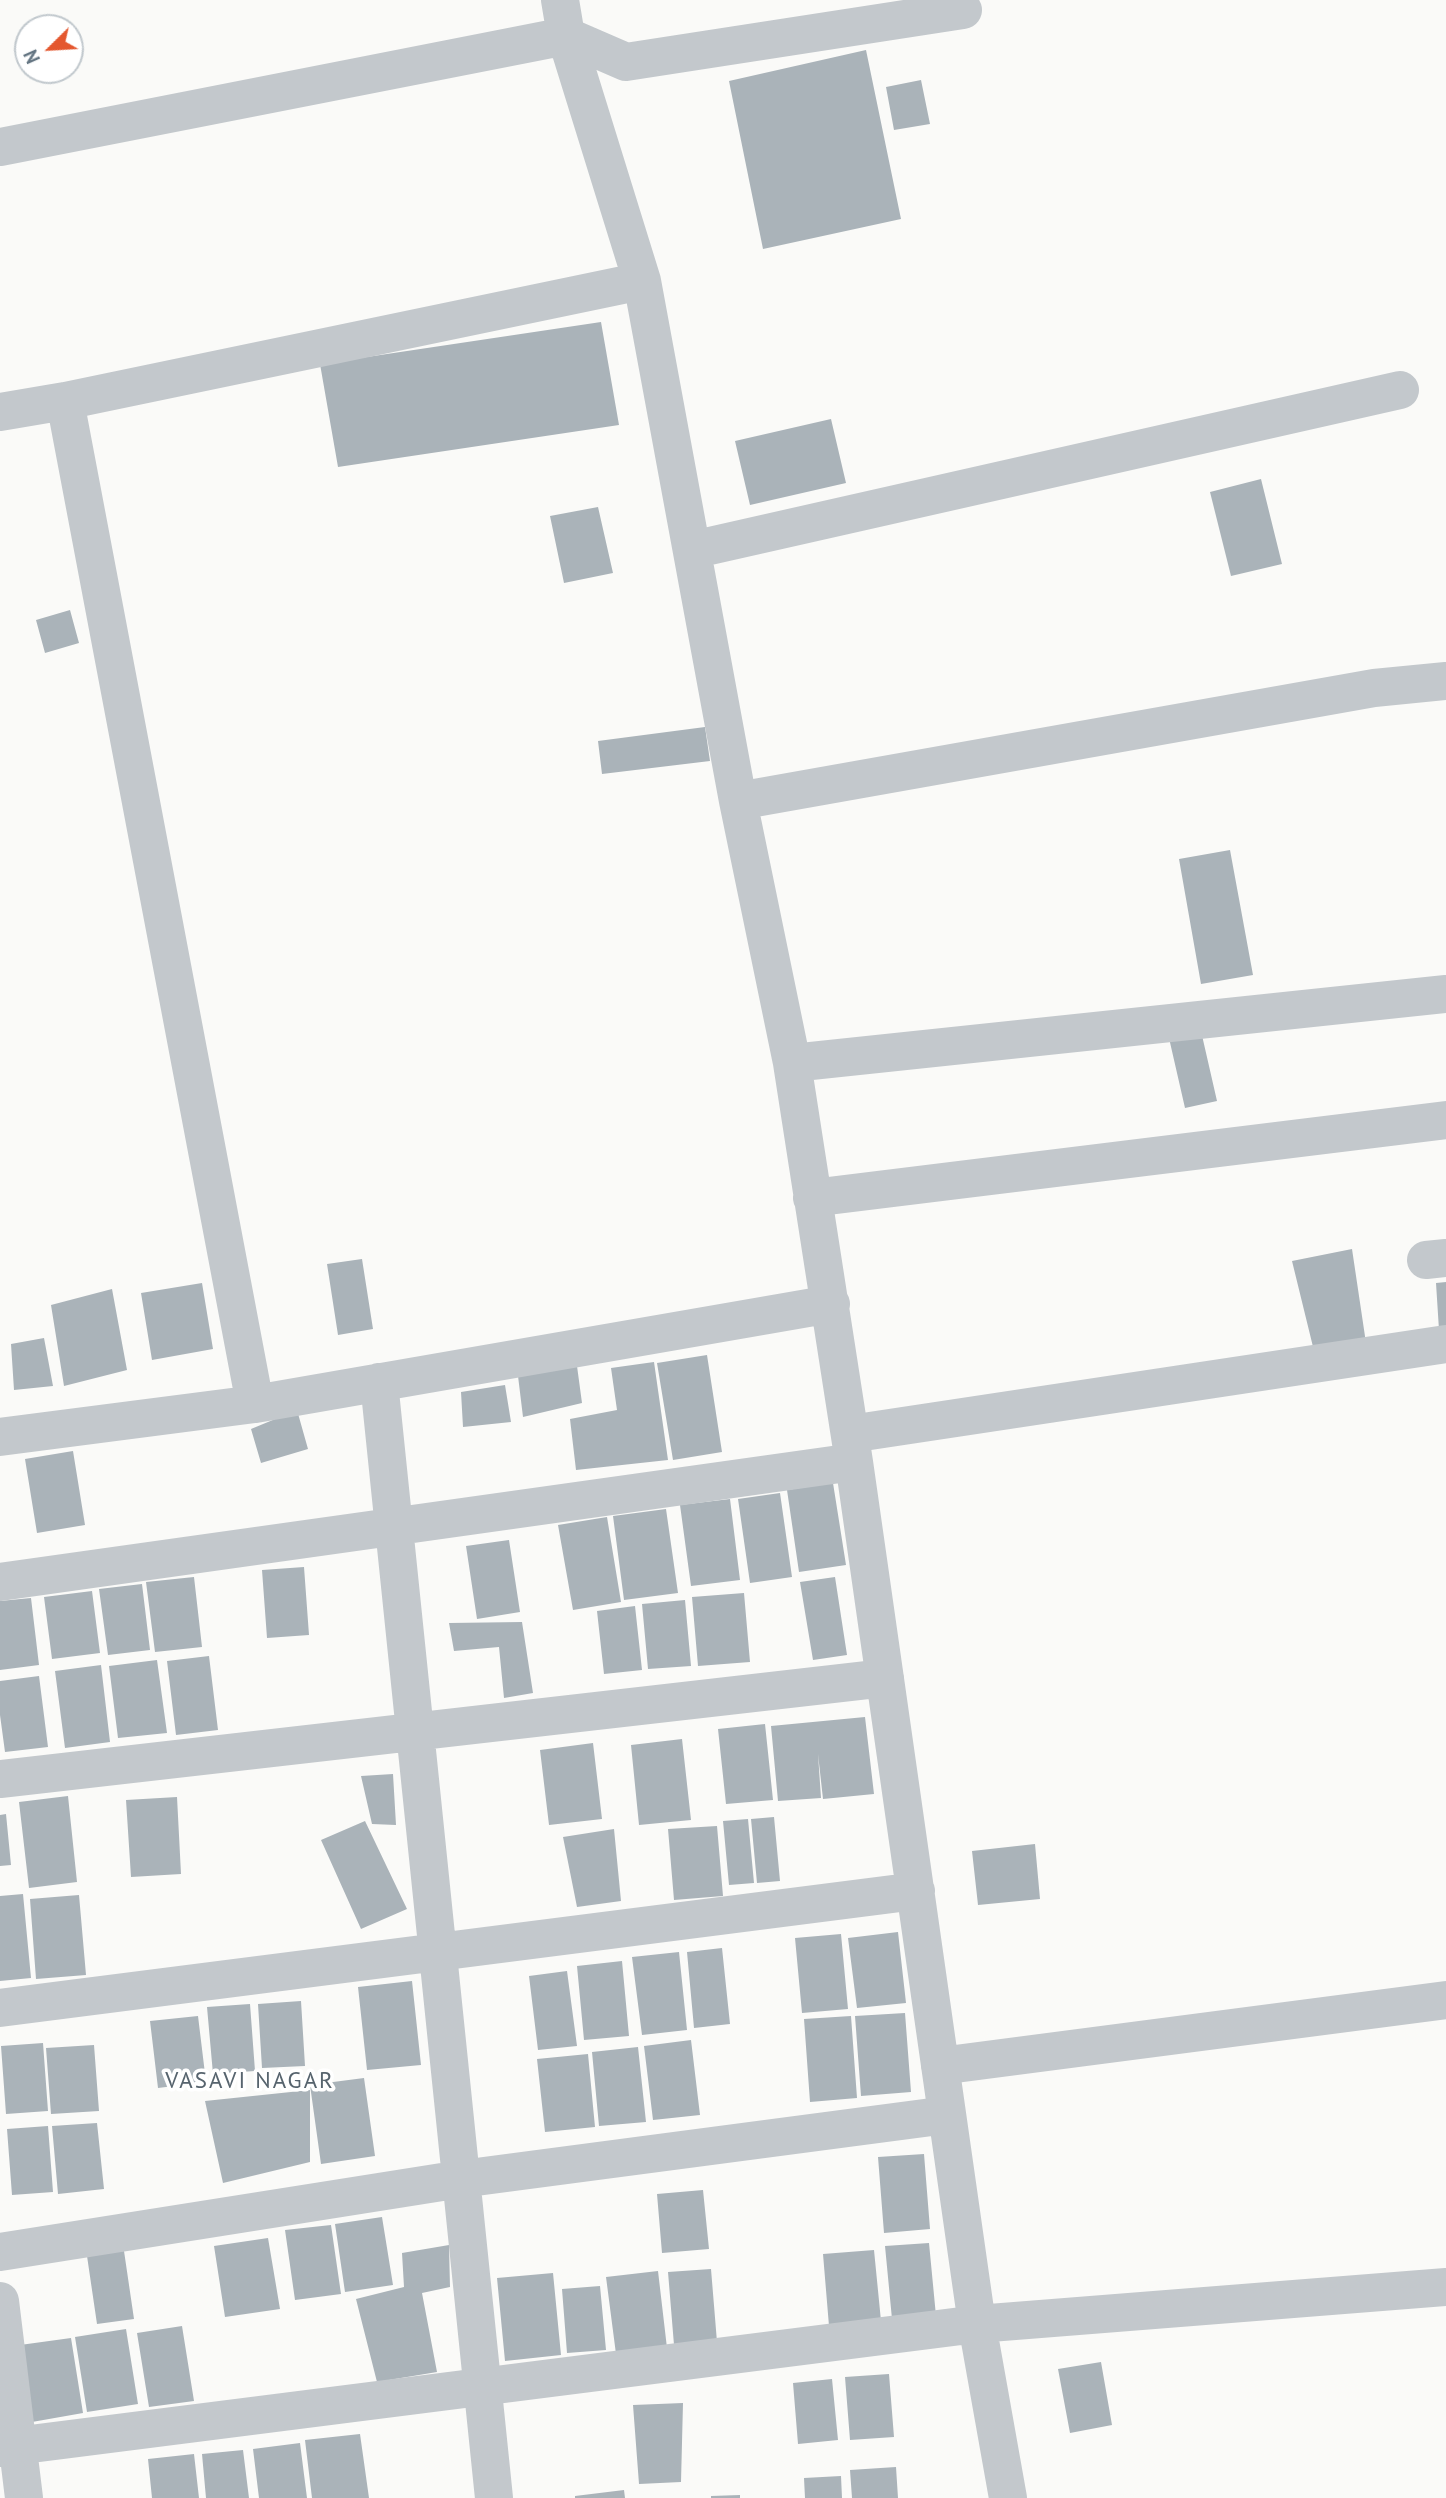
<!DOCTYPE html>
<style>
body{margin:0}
#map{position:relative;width:1446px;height:2498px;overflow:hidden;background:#fafaf8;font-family:"PT Sans",sans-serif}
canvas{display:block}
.north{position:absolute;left:14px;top:14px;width:70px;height:70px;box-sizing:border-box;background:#fff;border:2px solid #c1c8cd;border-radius:50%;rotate:246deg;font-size:19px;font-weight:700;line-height:28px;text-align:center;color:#657683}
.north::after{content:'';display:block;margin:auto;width:24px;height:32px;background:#e4572e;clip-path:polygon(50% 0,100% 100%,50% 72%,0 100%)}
</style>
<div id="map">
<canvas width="1446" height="2498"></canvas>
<div class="north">N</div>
</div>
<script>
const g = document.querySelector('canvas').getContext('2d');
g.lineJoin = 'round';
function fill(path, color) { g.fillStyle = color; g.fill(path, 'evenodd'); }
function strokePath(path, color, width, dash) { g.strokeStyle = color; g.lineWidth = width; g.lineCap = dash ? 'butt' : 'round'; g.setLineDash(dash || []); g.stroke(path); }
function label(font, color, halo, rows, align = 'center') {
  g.font = font + ' "PT Sans",sans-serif'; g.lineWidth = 7; g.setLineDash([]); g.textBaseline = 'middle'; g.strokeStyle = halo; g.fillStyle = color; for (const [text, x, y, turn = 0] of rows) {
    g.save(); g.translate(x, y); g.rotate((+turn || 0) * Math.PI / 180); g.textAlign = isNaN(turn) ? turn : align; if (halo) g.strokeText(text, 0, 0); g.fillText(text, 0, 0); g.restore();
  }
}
fill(new Path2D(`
 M866,50L901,219L763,249L729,81Z
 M921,80L930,124L894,130L886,87Z
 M601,322L619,425L338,467L320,364Z
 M831,419L846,483L750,505L735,441Z
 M1261,479L1282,564L1231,576L1210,492Z
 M598,507L613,573L564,583L550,516Z
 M70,610L79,643L45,653L36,620Z
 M705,727L710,761L602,774L598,741Z
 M1230,850L1253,975L1201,984L1179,859Z
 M1201,1031L1217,1101L1185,1108L1169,1038Z
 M1352,1249L1366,1343L1315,1355L1292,1261Z
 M362,1259L373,1329L338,1335L327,1264Z
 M1446,1282V1328L1439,1330L1436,1283Z
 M202,1283L213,1349L152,1360L141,1293Z
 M112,1289L127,1370L64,1386L51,1305Z
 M44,1338L53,1386L14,1390L11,1344Z
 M707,1355L722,1452L673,1460L657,1363Z
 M654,1362L668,1460L576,1470L570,1419L617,1410L611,1368Z
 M577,1366L582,1403L523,1417L518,1376Z
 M505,1385L511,1422L463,1427L461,1392Z
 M297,1410L308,1449L261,1463L251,1429Z
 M73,1451L85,1525L37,1533L25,1459Z
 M833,1483L846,1565L799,1572L787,1490Z
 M780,1493L792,1577L750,1583L738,1499Z
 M730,1499L740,1580L691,1586L680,1505Z
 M666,1509L678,1593L624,1600L613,1516Z
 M607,1517L621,1602L573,1610L558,1525Z
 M509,1540L520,1612L477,1619L466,1546Z
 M304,1567L309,1635L267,1638L262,1570Z
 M194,1577L202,1647L155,1652L146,1582Z
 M835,1577L847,1655L813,1660L800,1582Z
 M142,1584L150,1650L108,1655L99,1589Z
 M92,1591L100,1653L52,1659L44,1597Z
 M744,1593L750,1662L698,1666L692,1597Z
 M31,1598L39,1665L0,1670V1601Z
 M685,1600L691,1666L648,1669L642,1604Z
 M635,1606L642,1670L604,1674L597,1611Z
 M522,1622L533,1693L504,1698L499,1647L454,1651L449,1623Z
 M209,1656L218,1730L176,1735L167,1661Z
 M157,1660L167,1733L118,1738L109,1666Z
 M101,1665L110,1742L65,1748L55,1671Z
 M39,1676L48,1747L5,1752L0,1715V1681Z
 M865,1717L874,1794L823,1799L818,1754L821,1798L778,1801L771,1726Z
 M765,1724L773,1800L726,1804L718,1729Z
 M682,1739L691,1820L639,1825L631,1745Z
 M593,1743L602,1819L549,1825L540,1750Z
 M393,1774L396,1825L372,1824L361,1776Z
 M68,1796L77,1882L29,1888L19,1802Z
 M177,1797L181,1874L131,1877L126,1800Z
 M6,1814L11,1865L0,1866V1815Z
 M774,1817L780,1881L757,1883L751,1819Z
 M748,1819L754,1883L729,1885L723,1821Z
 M365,1821L407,1909L361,1929L321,1840Z
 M717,1826L723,1896L674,1900L668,1829Z
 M614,1829L621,1901L577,1907L563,1837Z
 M1035,1844L1040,1899L978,1905L972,1851Z
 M23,1894L31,1978L0,1981V1896Z
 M79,1895L86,1975L36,1979L30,1899Z
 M898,1932L906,2003L857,2008L848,1938Z
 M841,1934L848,2009L802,2013L795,1938Z
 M722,1948L730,2024L694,2028L687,1952Z
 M679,1952L687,2030L642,2035L632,1957Z
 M622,1961L629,2036L584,2040L577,1966Z
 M567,1971L577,2046L538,2050L529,1976Z
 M412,1981L421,2065L367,2070L358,1987Z
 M301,2001L305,2066L262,2068L258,2004Z
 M250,2004L255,2071L213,2074L207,2007Z
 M905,2013L911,2092L861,2096L855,2016Z
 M198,2016L206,2082L158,2088L150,2021Z
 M851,2016L857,2098L810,2102L804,2019Z
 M691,2040L700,2115L653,2120L644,2046Z
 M43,2043L48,2111L6,2114L1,2046Z
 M94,2045L99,2111L51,2114L46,2048Z
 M638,2047L646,2122L599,2126L592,2052Z
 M588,2054L595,2127L545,2132L537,2059Z
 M364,2078L375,2156L321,2164L310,2085Z
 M310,2090V2162L223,2183L205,2101Z
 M97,2123L104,2189L58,2194L52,2126Z
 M48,2126L53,2192L12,2195L7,2129Z
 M924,2154L930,2229L884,2233L878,2157Z
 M703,2190L709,2249L662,2253L657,2194Z
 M382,2217L393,2285L345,2292L335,2224Z
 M331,2225L341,2294L295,2300L285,2230Z
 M268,2238L280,2309L225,2317L214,2246Z
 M929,2243L936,2316L892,2319L885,2246Z
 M449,2245L450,2287L422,2293L437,2372L377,2382L356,2299L404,2287L402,2253Z
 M874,2250L881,2321L829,2326L823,2254Z
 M124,2251L134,2319L97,2324L87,2256Z
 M711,2269L717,2342L674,2345L668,2272Z
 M658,2271L667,2348L616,2354L606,2277Z
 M553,2273L561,2355L505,2361L497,2278Z
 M600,2286L606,2350L567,2353L562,2289Z
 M182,2326L194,2401L149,2407L137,2333Z
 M126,2329L138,2404L87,2412L75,2337Z
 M71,2338L83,2413L32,2422L20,2345Z
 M1101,2362L1112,2425L1070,2433L1058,2369Z
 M889,2374L894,2437L850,2440L845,2377Z
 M832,2379L838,2440L798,2444L793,2383Z
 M683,2403L681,2482L639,2484L633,2405Z
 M360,2434L369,2498H312L305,2440Z
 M300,2443L307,2498H259L253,2449Z
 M243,2450L249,2498H206L202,2454Z
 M194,2454L199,2498H152L148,2459Z
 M896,2467L898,2498H852L850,2470Z
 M841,2476L842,2498H805L804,2478Z
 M624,2490L625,2498H575V2496Z
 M740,2495V2498H711V2496Z`), '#aab3b9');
strokePath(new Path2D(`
 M560,0L566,36L642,281L738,801L792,1063L854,1462L977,2324L1008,2498
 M0,147L566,36L626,62L963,10
 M65,401L255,1404
 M0,412L65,401L642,281
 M692,550L1400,390
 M738,801L1374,688L1446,681
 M792,1063L1446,994
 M812,1198L1446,1120
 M1426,1260L1446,1258
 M379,1382L494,2498
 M850,1434L1446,1344
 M0,1437L255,1404L831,1304
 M0,1582L854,1462
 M0,1779L885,1678
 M0,2008L916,1891
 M940,2066L1446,2000
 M0,2252L461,2179L947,2115
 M0,2301L24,2498
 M0,2448L977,2324L1446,2287`), '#c3c8cc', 38);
g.letterSpacing = '2px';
label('23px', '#57646e', '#fff', [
 ["VASAVI NAGAR",250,2081]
]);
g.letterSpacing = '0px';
</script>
